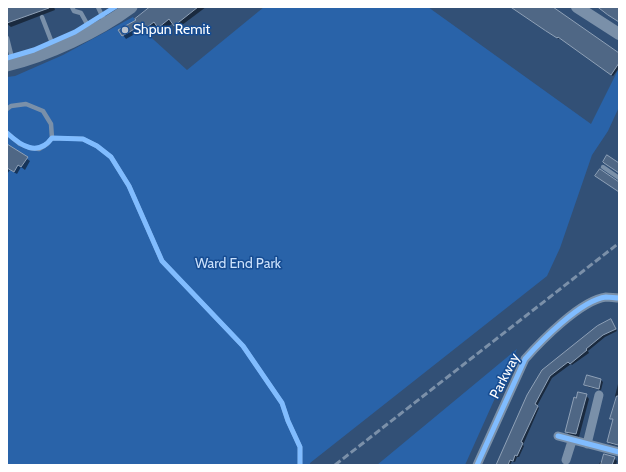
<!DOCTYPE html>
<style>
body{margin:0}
#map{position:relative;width:626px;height:472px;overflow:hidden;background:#325076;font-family:Cabin,sans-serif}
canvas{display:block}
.frame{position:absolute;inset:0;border:8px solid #fff;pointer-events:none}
</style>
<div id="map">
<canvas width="626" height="472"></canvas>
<div class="frame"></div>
</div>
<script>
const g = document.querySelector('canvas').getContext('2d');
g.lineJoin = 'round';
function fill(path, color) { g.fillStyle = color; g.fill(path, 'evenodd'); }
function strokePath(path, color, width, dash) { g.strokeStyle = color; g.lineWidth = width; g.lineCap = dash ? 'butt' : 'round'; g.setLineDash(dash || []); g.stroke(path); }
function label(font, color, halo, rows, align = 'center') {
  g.font = font + ' Cabin,sans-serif'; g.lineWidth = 3; g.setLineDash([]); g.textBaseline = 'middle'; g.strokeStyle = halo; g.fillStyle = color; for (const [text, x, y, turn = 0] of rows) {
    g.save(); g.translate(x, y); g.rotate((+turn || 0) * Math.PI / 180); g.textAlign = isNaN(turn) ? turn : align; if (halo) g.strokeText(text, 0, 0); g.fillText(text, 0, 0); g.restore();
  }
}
fill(new Path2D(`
 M264,7H428L591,124L619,68V107L608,131L592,155L560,248L547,276L310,463V465H7V77L15,76L63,55L133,17L143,30L187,70Z
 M517,349L465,465H377Z`), '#2963a9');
fill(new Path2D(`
 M7,7H54L55,10L11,27L7,24Z
 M152,7H206L178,28L173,23L162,31L157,26L148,33L144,29L126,39L123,35Z
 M512,7H551L619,54V68L613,76L560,38L559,39L529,19Z
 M7,145L30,161L25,170L21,167L17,174L10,170L7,174Z
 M611,320L617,331L605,337L588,351L589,353L572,365L571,364L552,378L537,406L539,408L523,445L524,446L519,457H517L515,462L512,461L510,465H497L528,395Z
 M601,380L603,382L601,390L588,387L585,385Z
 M618,384H619V446L610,444L608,442L614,420L611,418L617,398L615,396Z
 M586,395L589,399L579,437L569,435L566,431L577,399Z
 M614,458L617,461L616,465H599L600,462L603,463Z`), '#0007');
const building = new Path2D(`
 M7,7H49V8L7,23Z
 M150,7H198L174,26L169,19L158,28L154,22L143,30L140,26L122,36L118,30L136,20L135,19Z
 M511,7H553L619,53V63L611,75L558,37L557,38L546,31Z
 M598,7H619V22L608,15Z
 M7,144L28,157L21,167L18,165L14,172L7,168Z
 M607,155L619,163V173L604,163L603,162Z
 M600,169L619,182V192L595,176Z
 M611,319L616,329L603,335L586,349L587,350L570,364L568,362L550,376L535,404L538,406L521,442L523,443L517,456L515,455L513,461L510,460L508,465H496L527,395L542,370L597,326Z
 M587,375L601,379L599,389L584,385Z
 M578,392L587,394L576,434L565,432L574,397L576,398Z
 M617,396H619V441L618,445L607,442L613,419H610Z
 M604,454L615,457L612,465H601Z`);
fill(building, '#4f6785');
strokePath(building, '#8fa1b7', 1);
strokePath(new Path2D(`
 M72,7L74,11L81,13L91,31
 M98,7L105,22
 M42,17L54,48
 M7,38L13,62
 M7,109L11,106L26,104L43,111L51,124L52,138L47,144L39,149L30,148L20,144L7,133
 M52,138L83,139L97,146L111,157L129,186L162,261L243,346L282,403L288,421L300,447V465
 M603,167L619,178`), '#7a90a9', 4.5);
strokePath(new Path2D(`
 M558,436L619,452
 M587,444L599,395
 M566,460L572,441
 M477,465L525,359C541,341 581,300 606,297C610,297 615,298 619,298`), '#7a90a9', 9);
strokePath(new Path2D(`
 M577,7L619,34`), '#7a90a9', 12);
strokePath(new Path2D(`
 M7,65C48,55 97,32 131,7`), '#768ca5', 13);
strokePath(new Path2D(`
 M335,465L619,243`), '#7b90a9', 3, [7, 3]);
strokePath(new Path2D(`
 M7,58L34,50L75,32L115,7
 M7,133C21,146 38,157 52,138L83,139L97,146L111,157L129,186L162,261L243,346L282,403L288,421L300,447V465
 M558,436L619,452
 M477,465L525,359C541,341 581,300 606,297C610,297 615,298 619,298`), '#80bcff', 5);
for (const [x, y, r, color] of [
 [125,30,4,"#b7c2cf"]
]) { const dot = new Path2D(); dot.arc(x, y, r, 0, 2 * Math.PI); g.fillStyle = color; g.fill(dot); strokePath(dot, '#164c92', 1.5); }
label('14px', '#fff', '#164c92', [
 ["Shpun Remit",133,30]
], 'left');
label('14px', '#cbe1fc', '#164c92', [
 ["Ward End Park",238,264]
]);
label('14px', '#fff', '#164c92', [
 ["Parkway",505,376,-63]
]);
</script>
